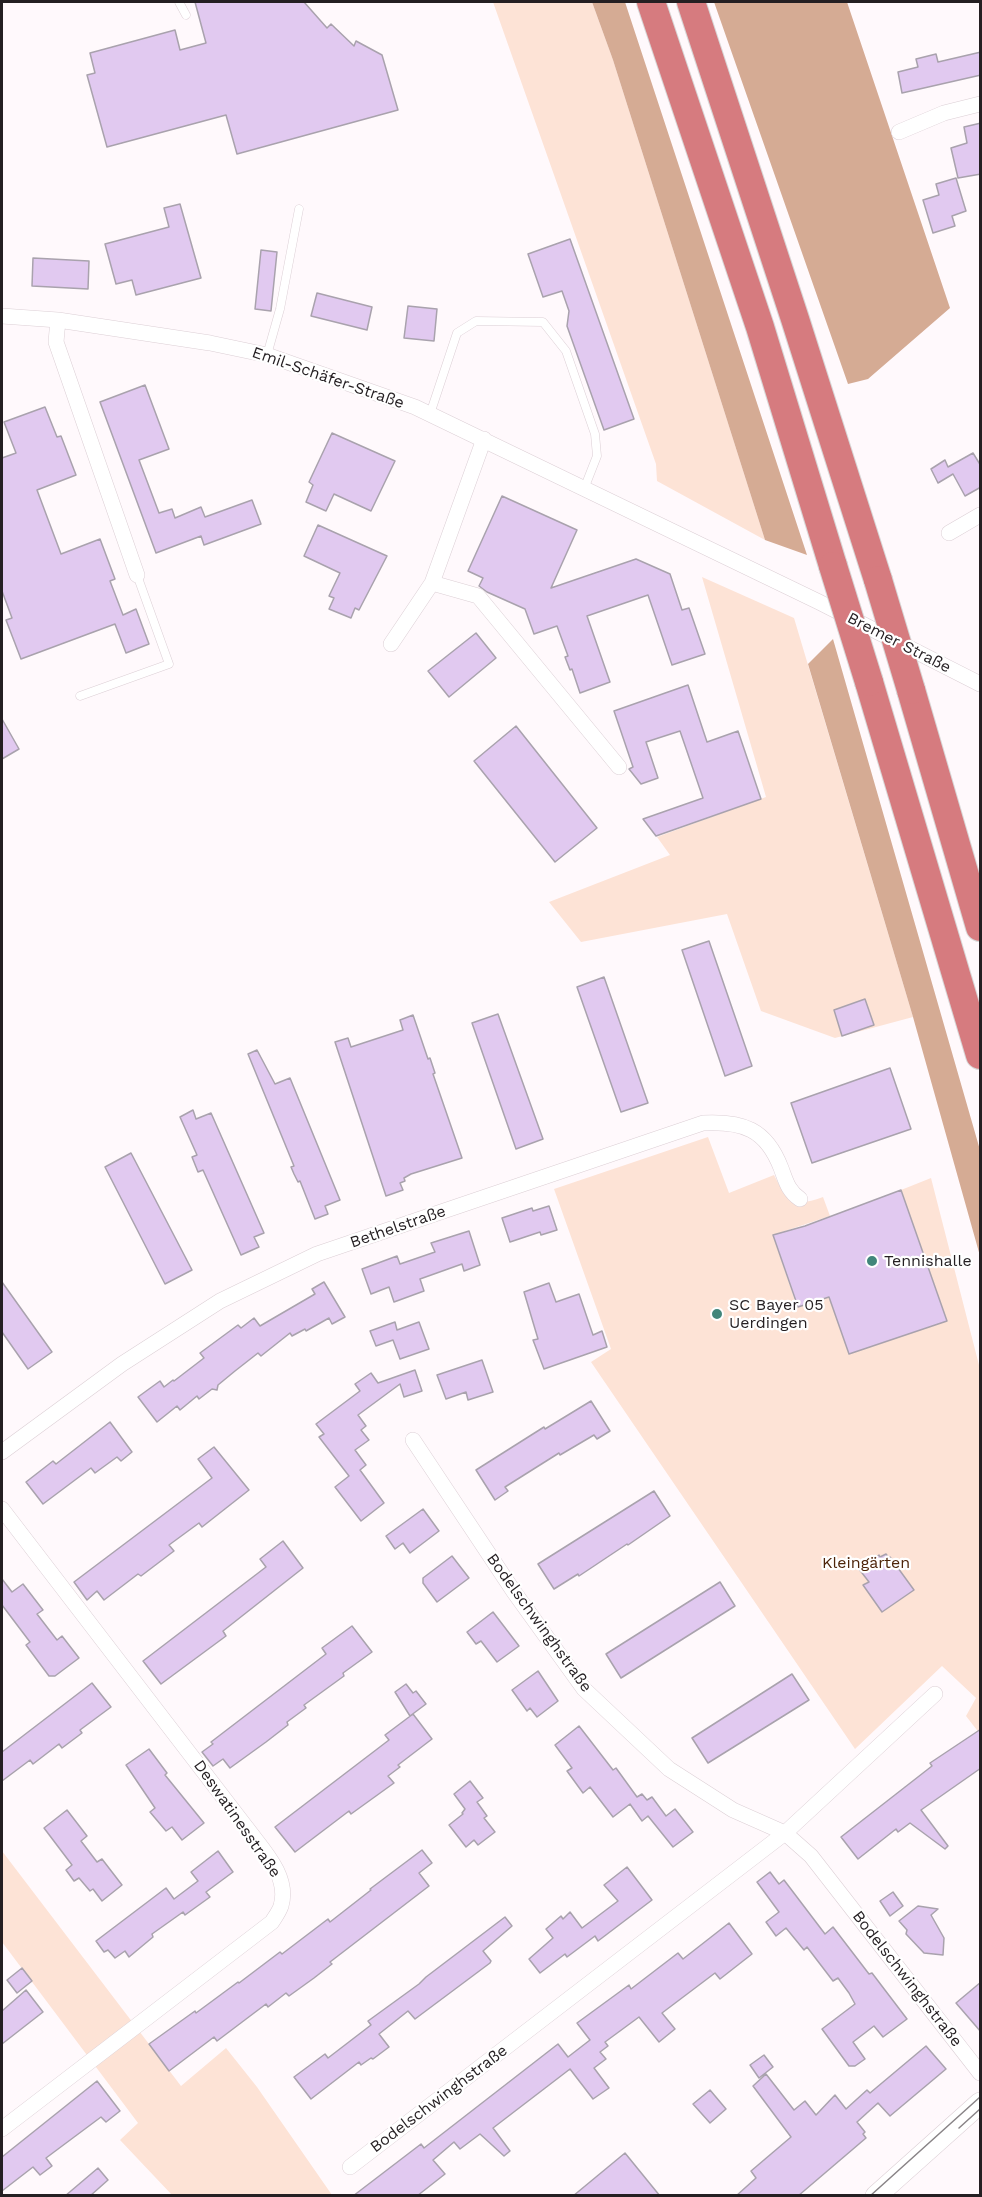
<!DOCTYPE html>
<meta charset="utf-8">
<style>
body{margin:0}
#map{position:relative;width:982px;height:2197px;overflow:hidden;background:#fff9fc;font-family:"Work Sans",sans-serif}
canvas{display:block}
.frame{position:absolute;inset:0;border:3px solid #241f22;pointer-events:none}
</style>
<div id="map">
<canvas width="982" height="2197"></canvas>
<div class="frame"></div>
</div>
<script>
const g = document.querySelector('canvas').getContext('2d');
g.lineJoin = 'round';
function fill(path, color) { g.fillStyle = color; g.fill(path, 'evenodd'); }
function strokePath(path, color, width, dash) { g.strokeStyle = color; g.lineWidth = width; g.lineCap = dash ? 'butt' : 'round'; g.setLineDash(dash || []); g.stroke(path); }
function label(font, color, halo, rows, align = 'center') {
  g.font = font + ' "Work Sans",sans-serif'; g.lineWidth = 4.5; g.setLineDash([]); g.textBaseline = 'middle'; g.strokeStyle = halo; g.fillStyle = color; for (const [text, x, y, turn = 0] of rows) {
    g.save(); g.translate(x, y); g.rotate((+turn || 0) * Math.PI / 180); g.textAlign = isNaN(turn) ? turn : align; if (halo) g.strokeText(text, 0, 0); g.fillText(text, 0, 0); g.restore();
  }
}
fill(new Path2D(`
 M493,2H592L613,60L765,540L657,481L656,464Z
 M702,577L794,618L913,1017L835,1038L761,1011L727,914L581,942L549,902L670,855L657,837L766,797Z
 M708,1137L729,1193L774,1175C787,1201 794,1208 823,1197L830,1216L773,1235L797,1307L829,1297L849,1354L947,1321L901,1190L931,1178L980,1369V1734L966,1716L976,1698L942,1666L855,1749L591,1362L611,1349L554,1189Z
 M2,1851L181,2086L226,2048L257,2087L332,2195H172L120,2140L138,2123L2,1942Z`), '#fde3d6');
fill(new Path2D(`
 M592,2H625L807,555L765,540L613,60Z
 M714,2H847L950,308L868,379L848,384Z
 M833,639L980,1150V1256L913,1017L808,664Z`), '#d5ab94');
const building = new Path2D(`
 M195,2H304L327,28L331,24L354,46L356,41L382,55L398,110L237,154L226,115L107,147L87,75L95,73L90,53L175,30L180,50L206,43Z
 M981,52V75L902,93L898,72L918,67L916,59L936,54L938,62Z
 M981,123V174L958,178L951,148L967,143L964,127Z
 M956,178L966,211L952,216L955,226L933,233L923,200L939,195L936,184Z
 M180,204L201,278L136,295L132,280L116,284L105,244L169,227L164,208Z
 M570,239L634,419L604,430L567,326L569,311L562,291L543,297L528,254Z
 M261,250L277,252L271,311L255,309Z
 M33,258L89,261L88,289L32,286Z
 M317,293L372,307L367,330L311,316Z
 M408,306L437,309L434,341L404,338Z
 M145,385L169,449L139,460L159,513L172,509L175,518L201,507L205,517L252,500L261,524L204,545L201,536L156,553L100,402Z
 M45,407L57,437L61,436L76,475L37,490L61,554L100,539L115,579L110,581L123,615L136,609L149,644L126,653L115,624L21,659L6,620L12,618L2,591V458L16,453L4,422Z
 M332,433L395,461L371,511L334,494L326,511L306,502L313,485L309,482Z
 M973,453L981,466V487L965,496L953,474L938,483L931,469L945,460L948,467Z
 M502,496L577,530L551,588L636,559L670,574L682,610L689,608L705,654L672,665L648,595L587,616L610,682L580,693L572,669L570,670L565,657L568,656L557,626L534,634L525,609L487,592L479,586L483,578L468,571Z
 M318,525L387,556L359,610L355,608L351,618L329,609L334,598L329,596L340,573L304,556Z
 M476,633L496,658L449,697L428,671Z
 M688,685L707,742L738,731L761,799L656,836L643,819L703,798L680,731L646,742L658,778L641,784L629,769L633,767L614,711Z
 M2,719L19,749L2,759Z
 M516,726L597,828L555,862L474,761Z
 M709,941L752,1066L725,1076L682,950Z
 M604,977L648,1103L621,1112L577,987Z
 M865,999L874,1025L842,1036L834,1010Z
 M498,1014L543,1139L516,1149L472,1023Z
 M413,1015L428,1059L430,1058L435,1073L433,1074L462,1158L411,1174L404,1178L405,1181L400,1183L403,1190L386,1196L335,1042L348,1038L351,1047L403,1030L400,1020Z
 M257,1050L275,1084L290,1078L340,1200L325,1206L328,1214L315,1219L300,1181L298,1182L294,1174L291,1167L294,1166L248,1054Z
 M890,1068L911,1129L812,1163L791,1103Z
 M193,1110L196,1119L211,1113L264,1233L254,1237L259,1247L241,1255L203,1170L198,1172L192,1157L197,1155L180,1117Z
 M131,1153L192,1270L165,1284L105,1167Z
 M901,1190L947,1321L849,1354L829,1297L798,1307L773,1235L805,1226Z
 M549,1206L557,1230L541,1235L540,1232L510,1242L502,1218L532,1208L533,1211Z
 M469,1231L480,1265L464,1271L462,1264L420,1279L424,1291L394,1302L389,1287L371,1294L362,1269L397,1256L400,1264L435,1252L431,1243Z
 M2,1282L52,1352L28,1369L2,1332Z
 M324,1282L345,1317L332,1324L329,1318L306,1331L305,1329L292,1336L290,1333L261,1356L258,1353L235,1371L218,1385L217,1390L212,1389L199,1399L197,1396L180,1410L177,1406L157,1422L138,1397L160,1381L164,1387L173,1380L174,1381L204,1358L200,1353L238,1325L241,1328L254,1318L260,1326L315,1294L312,1289Z
 M549,1283L556,1302L579,1294L593,1335L602,1331L607,1347L544,1369L533,1340L538,1339L524,1292Z
 M395,1322L397,1330L419,1322L429,1349L400,1359L393,1340L376,1346L370,1331Z
 M482,1360L493,1392L468,1400L466,1392L446,1399L437,1375Z
 M415,1370L422,1391L404,1397L400,1384L358,1415L366,1426L361,1430L369,1440L355,1450L366,1465L360,1470L384,1503L361,1521L335,1487L349,1476L319,1437L324,1434L316,1424L360,1391L355,1384L371,1373L378,1383Z
 M591,1401L610,1431L597,1439L594,1435L560,1455L559,1453L505,1487L508,1491L495,1500L476,1470L544,1427L545,1429Z
 M110,1422L132,1452L121,1461L117,1457L95,1473L91,1468L43,1504L26,1482L53,1461L56,1464Z
 M214,1447L249,1490L202,1527L199,1523L169,1545L174,1551L141,1576L138,1574L104,1600L97,1591L87,1600L74,1582L212,1478L198,1459Z
 M654,1491L670,1516L628,1545L627,1544L579,1576L578,1574L554,1589L538,1564Z
 M423,1509L439,1531L410,1553L403,1543L395,1549L386,1536Z
 M283,1541L303,1568L223,1631L226,1636L161,1684L143,1661L266,1567L260,1559Z
 M886,1554L889,1558L890,1557L914,1590L882,1612L863,1585L869,1582L859,1569L879,1555L880,1557Z
 M452,1556L469,1578L437,1602L423,1583V1578Z
 M2,1579L12,1592L23,1584L43,1610L37,1614L57,1640L62,1636L79,1658L55,1676H49L26,1645L30,1642L2,1605Z
 M720,1582L735,1606L621,1678L606,1654Z
 M493,1612L519,1646L497,1662L481,1641L476,1644L467,1632Z
 M352,1626L372,1652L343,1673L344,1676L304,1705L306,1708L287,1722L288,1725L266,1742L230,1768L223,1759L213,1766L202,1752L213,1744L211,1742L326,1654L322,1648Z
 M538,1671L558,1701L537,1717L530,1708L527,1711L512,1690Z
 M792,1674L809,1700L708,1763L692,1738Z
 M92,1683L111,1707L80,1730L82,1733L62,1748L59,1744L33,1764L30,1760L2,1781V1752Z
 M406,1684L413,1693L416,1691L426,1704L410,1716L395,1692Z
 M413,1714L432,1739L398,1765L400,1767L388,1776L394,1783L351,1814L349,1811L295,1852L275,1827L389,1740L385,1735Z
 M579,1726L613,1770L616,1768L637,1797L642,1794L647,1800L652,1797L666,1816L675,1809L693,1832L673,1847L648,1816L642,1821L630,1804L613,1817L590,1787L583,1793L567,1771L572,1768L555,1745Z
 M981,1729V1768L921,1810L948,1846L945,1849L910,1823L898,1832L896,1829L858,1859L841,1837L932,1766L930,1763Z
 M149,1749L167,1773L165,1775L204,1823L182,1840L172,1827L166,1831L150,1812L155,1808L126,1765Z
 M470,1781L483,1798L477,1802L487,1816L484,1818L495,1832L478,1845L474,1840L466,1847L449,1825L463,1814L462,1813L465,1809L454,1794Z
 M67,1810L87,1836L81,1841L97,1862L102,1859L122,1885L102,1901L93,1889L90,1891L79,1878L74,1881L66,1870L72,1865L44,1828Z
 M422,1850L432,1863L419,1873L429,1886L330,1962L332,1964L314,1978L289,1996L286,1993L268,2007L266,2004L217,2041L214,2037L169,2071L149,2044L195,2011L196,2013L238,1982L239,1983L280,1952L282,1954L328,1919L330,1922L371,1890L370,1889Z
 M218,1851L233,1872L206,1892L210,1897L185,1915L183,1912L152,1934L153,1937L129,1957L125,1951L115,1958L108,1950L104,1952L96,1941L166,1888L174,1899L198,1881L191,1872Z
 M627,1867L652,1900L598,1941L595,1936L567,1957L565,1954L540,1973L529,1959L553,1938L546,1929L561,1916L563,1919L570,1912L582,1928L618,1901L604,1885Z
 M770,1872L779,1884L784,1880L825,1934L833,1927L869,1974L872,1973L907,2019L883,2037L874,2026L853,2042L865,2059L855,2066H849L822,2029L855,2004L849,1993L838,1978L833,1981L807,1947L804,1950L786,1928L776,1936L766,1922L779,1912L757,1882Z
 M893,1892L903,1906L890,1916L880,1901Z
 M918,1906L938,1909L931,1915L944,1938L943,1955L924,1953L906,1934L907,1930L899,1921Z
 M505,1917L512,1926L483,1951L491,1961L490,1963L415,2019L408,2011L379,2034L389,2047L373,2059L371,2058L361,2065L359,2062L311,2099L294,2077L325,2054L328,2058L371,2025L368,2021L419,1984L426,1977Z
 M729,1923L752,1954L720,1979L715,1973L662,2013L675,2029L659,2042L639,2017L605,2042L608,2046L600,2052L606,2059L594,2068L609,2088L593,2099L570,2069L493,2128L510,2151L504,2156L480,2134L460,2149L454,2142L433,2160L445,2174L417,2196H353L421,2144L424,2148L558,2044L568,2057L590,2040L577,2023L629,1985L631,1989L678,1953L683,1959Z
 M22,1968L32,1981L17,1993L7,1980Z
 M981,1982V2032L956,2003Z
 M26,1990L43,2012L2,2044V2011Z
 M926,2046L946,2069L890,2116L878,2103L857,2122L865,2132L863,2134L866,2138L798,2196H736L756,2178L751,2171L791,2137L753,2086L766,2074L794,2110L805,2101L816,2115L835,2095L846,2109L867,2090L870,2093Z
 M764,2055L773,2067L759,2078L750,2065Z
 M97,2081L120,2111L106,2122L101,2117L46,2158L52,2166L40,2175L33,2167L2,2191V2157Z
 M710,2090L726,2109L710,2123L693,2104Z
 M625,2153L660,2196H573Z
 M98,2168L108,2180L90,2196H65Z`);
fill(building, '#e1c9f0');
strokePath(building, '#a9a2ad', 1.5);
const lane = new Path2D(`
 M179,2L186,15
 M267,355L280,309L299,209
 M430,414L457,333L476,321L543,322L566,351L595,434L597,456L584,489
 M80,696L169,664L137,575`);
const street = new Path2D(`
 M899,132L944,113L980,104
 M2,316L58,320L210,343L267,355L415,407L819,602L980,684
 M58,320L56,342L137,575
 M949,533L980,515
 M432,583L478,596L619,767
 M391,644L432,583L484,439
 M413,1440L514,1592L584,1689L669,1769L733,1810L785,1833L811,1856L980,2073
 M2,1452L122,1364L220,1301L317,1254L703,1123C743,1121 766,1129 781,1168C786,1181 788,1191 800,1199
 M2,1509L246,1827C262,1849 290,1876 281,1906C279,1912 275,1917 272,1922L2,2129
 M350,2167L785,1833L935,1694`);
const secondary = new Path2D(`
 M876,2196L980,2103`);
const highway = new Path2D(`
 M651,2L760,327L833,566
 M691,2L795,319L878,580
 M869,682L980,1055
 M911,690L980,927`);
strokePath(lane, '#dccfd5', 9);
strokePath(street, '#dccfd5', 16);
strokePath(secondary, '#dccfd5', 22);
strokePath(highway, '#d8d7d7', 30);
strokePath(lane, '#fff', 8);
strokePath(street, '#fff', 15);
strokePath(secondary, '#fff', 21);
strokePath(highway, '#d67b7f', 28);
strokePath(new Path2D(`
 M959,2128L980,2109
 M870,2196L980,2097`), '#898487', 1.5);
const highwayBridge = new Path2D(`
 M833,566L869,682
 M878,580L911,690`);
strokePath(highwayBridge, '#d8d7d7', 30, []);
strokePath(highwayBridge, '#d67b7f', 28);
for (const [x, y, r, color] of [
 [872,1261,6,"#41867b"],
 [717,1314,6,"#41867b"]
]) { const dot = new Path2D(); dot.arc(x, y, r, 0, 2 * Math.PI); g.fillStyle = color; g.fill(dot); strokePath(dot, '#fff', 2); }
label('16px', '#241f22', '#fff', [
 ["Emil-Schäfer-Straße",328,378,19],
 ["Bremer Straße",899,643,27],
 ["Bethelstraße",398,1227,-19],
 ["Bodelschwinghstraße",539,1623,54],
 ["Deswatinesstraße",237,1819,55],
 ["Bodelschwinghstraße",907,1979,52],
 ["Bodelschwinghstraße",439,2099,-37]
]);
label('16px', '#241f22', '#fff', [
 ["Tennishalle",884,1261],
 ["SC Bayer 05",729,1305],
 ["Uerdingen",729,1323]
], 'left');
label('16px', '#4d2409', '#fff', [
 ["Kleingärten",866,1563]
]);
</script>
